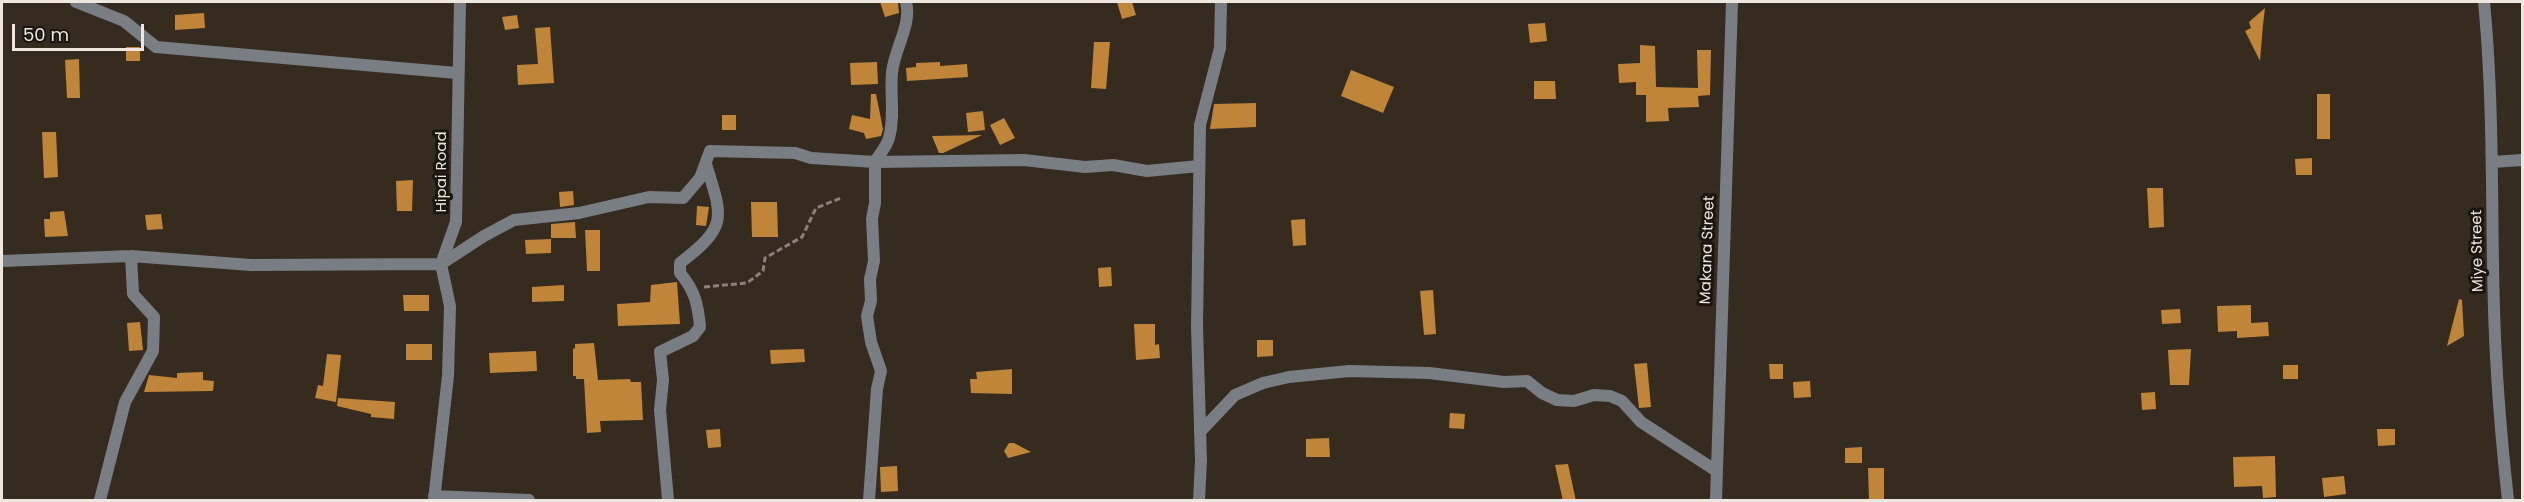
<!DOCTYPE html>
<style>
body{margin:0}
#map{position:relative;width:2524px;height:502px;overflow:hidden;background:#362b1f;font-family:Poppins,sans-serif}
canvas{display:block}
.frame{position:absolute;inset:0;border:3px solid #eee7e0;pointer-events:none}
.scale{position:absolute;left:12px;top:24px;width:132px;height:27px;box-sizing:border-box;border:3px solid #eee7e0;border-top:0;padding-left:8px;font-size:18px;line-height:21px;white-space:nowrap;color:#eee7e0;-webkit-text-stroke:4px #1a150f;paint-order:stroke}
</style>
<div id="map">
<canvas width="2524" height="502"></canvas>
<div class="frame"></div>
<div class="scale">50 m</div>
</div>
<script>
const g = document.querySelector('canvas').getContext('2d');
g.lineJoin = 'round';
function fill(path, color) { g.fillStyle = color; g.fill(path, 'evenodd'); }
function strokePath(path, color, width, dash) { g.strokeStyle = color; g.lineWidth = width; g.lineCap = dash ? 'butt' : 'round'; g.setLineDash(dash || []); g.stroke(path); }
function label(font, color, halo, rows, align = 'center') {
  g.font = font + ' Poppins,sans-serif'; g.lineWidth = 6; g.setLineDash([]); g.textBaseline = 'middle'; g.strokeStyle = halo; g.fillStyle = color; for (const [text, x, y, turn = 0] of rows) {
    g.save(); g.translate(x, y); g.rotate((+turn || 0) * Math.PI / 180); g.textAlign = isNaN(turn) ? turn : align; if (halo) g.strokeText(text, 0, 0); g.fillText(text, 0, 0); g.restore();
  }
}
fill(new Path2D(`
 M880,2H898L899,13L885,17Z
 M1117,2H1132L1136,15L1122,19Z
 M2265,8L2263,25L2260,61L2245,31L2251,28L2249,22Z
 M204,13L205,28L175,30V15Z
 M517,15L519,28L505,30L502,17Z
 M1545,23L1547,41L1530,43L1528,24Z
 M550,27L554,83L518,85L517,65L538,64L535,28Z
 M1094,42H1110L1106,89L1091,88Z
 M1640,45L1655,46L1656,87L1698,88L1697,50H1711L1710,95L1698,96L1699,107L1668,108L1669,121L1646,122V95H1636V82L1619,83L1618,64L1640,63Z
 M126,47H140V61H126Z
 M79,59L80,98H67L65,60Z
 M877,62L878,84L851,85L850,63Z
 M940,62V66L967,64L968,77L907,81L906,68L916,67V63Z
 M1351,70L1394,87L1383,113L1341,96Z
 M1534,81H1555L1556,99H1534Z
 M871,94H876L883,129L881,136L866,139L864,133L849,129L852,115L870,119Z
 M2317,94H2330V139H2317Z
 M1256,103V127L1210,129L1214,104Z
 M983,111L985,130L968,132L966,113Z
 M722,115H736V130H722Z
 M1004,118L1015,138L1000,145L990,125Z
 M42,132H56L58,177L44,178Z
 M982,135L943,153H939L932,136Z
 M2312,158V175H2296L2295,159Z
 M413,180L412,211H397L396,181Z
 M2147,188H2163L2164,227L2149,228Z
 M573,191L574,205L560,207L559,192Z
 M751,202H777L778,237H752Z
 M697,206L709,207L706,226L696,225Z
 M64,211L68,236L45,237L44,219H50V212Z
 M161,214L163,229L147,230L145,215Z
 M1305,219L1306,245L1293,246L1291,220Z
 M575,222L576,238H551V224Z
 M585,230H600V271H587Z
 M551,239V253L526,254L525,240Z
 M1111,267L1112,286L1099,287L1098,268Z
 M677,282L680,324L618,326L617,304L650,302L651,285Z
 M564,285V301L532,302V287Z
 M1433,290L1436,334L1424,335L1420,291Z
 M403,295H429V311H404Z
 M2459,299L2462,300L2464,336L2447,346Z
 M2251,305V323L2268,322L2269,336L2237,338V331L2218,332L2217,306Z
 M2180,309L2181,323L2162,324L2161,310Z
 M140,322L143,350L129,351L127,323Z
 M1134,324H1155V345L1159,344L1160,358L1136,360Z
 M1257,340H1273V356L1257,357Z
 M594,343L598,380L630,379L631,382H641L643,420L600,421L601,432L587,433L584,379H576V376H573V349L575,348V344Z
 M406,344H432V360H406Z
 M804,349L805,362L771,364L770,350Z
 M2191,349L2189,385H2170L2168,350Z
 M536,351L537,371L490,373L489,353Z
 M327,354L341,355L336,402L315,398L318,385L323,386Z
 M1647,363L1651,407L1639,408L1634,364Z
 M1769,364H1783V379H1770Z
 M2283,365H2298V379H2283Z
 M1012,369V394L971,393L970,379H977L976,372Z
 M203,372V380L214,381L213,391L144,392L149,375L177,378V373Z
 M1810,381L1811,397L1794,398L1793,382Z
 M2155,392L2156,409L2142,410L2141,393Z
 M338,398L395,402L394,419L371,417V414L337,406Z
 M1450,413L1465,414L1464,429L1449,428Z
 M720,429L721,447L708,448L706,430Z
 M2377,429H2395V445L2378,446Z
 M1329,438L1330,457H1306V439Z
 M1009,443H1014L1031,452L1008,458L1004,451Z
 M1862,447V463H1845V448Z
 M2275,456L2276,497L2263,498L2262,486L2234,487L2233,457Z
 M1568,464L1576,501H1563L1555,465Z
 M897,466L898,491L881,492L880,467Z
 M1868,468H1884V501H1869Z
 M2344,476L2346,494L2324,497L2322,478Z`), '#c08539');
strokePath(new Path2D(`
 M704,287L747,283L763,271L765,258L802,237L816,208L841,198`), '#8b8278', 3, [6, 3]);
strokePath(new Path2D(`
 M76,2L124,21L156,47L457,73
 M906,2C912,25 894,49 892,73C890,94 895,117 889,138C887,146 879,155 875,162L1024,160L1085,167L1113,165L1147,171L1199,166
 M2484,2C2494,104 2491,207 2494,310C2496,374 2501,437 2508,500
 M2492,162L2522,160
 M2,261L131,256L251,265L441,264L484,236L514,220L579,213L649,197L683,198L700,178L710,151L795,153L811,158L875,162V203L872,219L874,261L870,279L871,301L867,316L871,342L881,371L877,389L869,500
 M1200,432L1235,395L1263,383L1289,377L1349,371L1429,373L1504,382L1527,381L1542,393L1557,400L1574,401L1594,395L1610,396L1622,401L1641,422L1715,470
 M434,496L529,500
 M100,500L125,402L153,351L154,317L133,294L131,256
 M434,500L448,376L450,306L441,264L456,222L460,2
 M668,500L660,410L663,380L660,352L693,336L700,327C698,304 695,291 680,273V263C728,226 723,219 706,164
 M1199,500L1201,461L1197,326L1200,125L1220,48L1221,2
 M1716,500L1732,2`), '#797d84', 12);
label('15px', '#eee7e0', '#1a150f', [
 ["Hipai Road",442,172,-90],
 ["Makana Street",1708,250,-88],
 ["Miye Street",2478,251,-91]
]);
</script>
